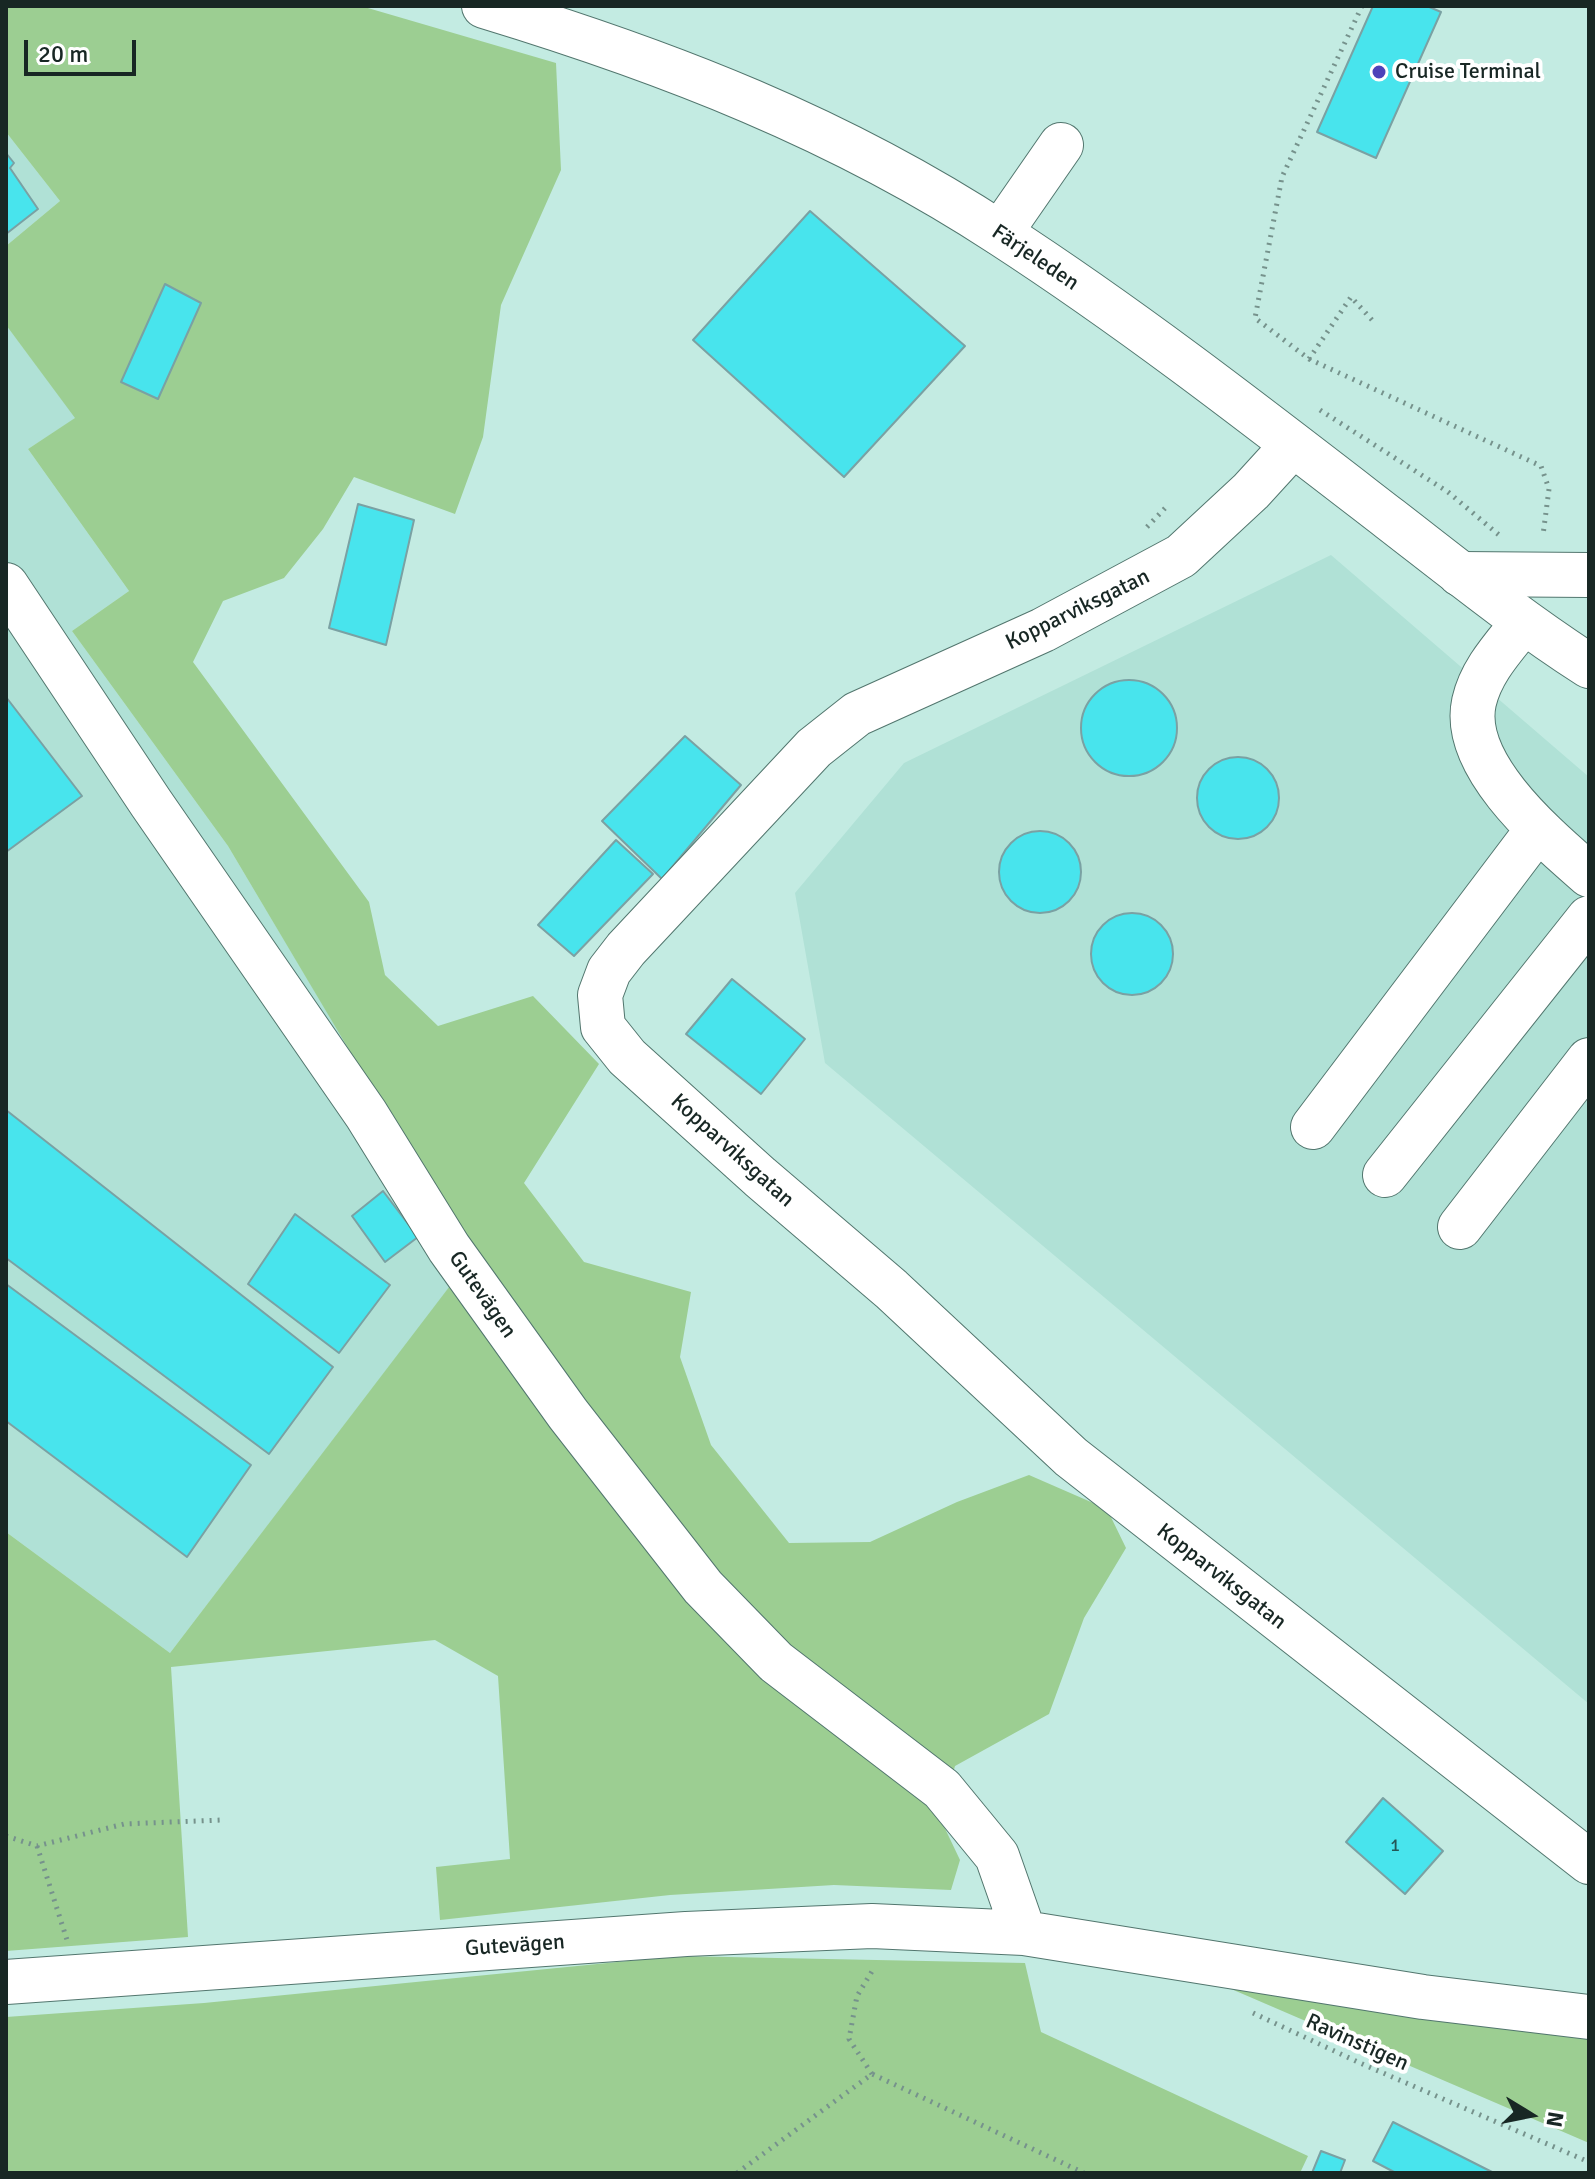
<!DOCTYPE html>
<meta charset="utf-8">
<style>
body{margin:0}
#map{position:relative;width:1595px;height:2179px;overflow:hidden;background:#c3ebe2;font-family:Signika,sans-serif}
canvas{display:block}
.frame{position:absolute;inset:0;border:8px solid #182724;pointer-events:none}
.north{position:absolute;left:1491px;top:2075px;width:80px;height:80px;-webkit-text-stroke:6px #fff;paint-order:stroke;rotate:100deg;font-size:22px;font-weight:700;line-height:32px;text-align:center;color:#182724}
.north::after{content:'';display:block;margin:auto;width:28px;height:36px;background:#182724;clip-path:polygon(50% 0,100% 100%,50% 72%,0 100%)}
.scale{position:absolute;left:24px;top:40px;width:112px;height:36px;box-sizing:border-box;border:4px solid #182724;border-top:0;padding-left:10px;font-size:24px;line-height:28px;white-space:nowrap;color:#182724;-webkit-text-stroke:6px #fff;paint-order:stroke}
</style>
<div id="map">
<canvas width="1595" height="2179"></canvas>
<div class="frame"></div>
<div class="north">N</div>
<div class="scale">20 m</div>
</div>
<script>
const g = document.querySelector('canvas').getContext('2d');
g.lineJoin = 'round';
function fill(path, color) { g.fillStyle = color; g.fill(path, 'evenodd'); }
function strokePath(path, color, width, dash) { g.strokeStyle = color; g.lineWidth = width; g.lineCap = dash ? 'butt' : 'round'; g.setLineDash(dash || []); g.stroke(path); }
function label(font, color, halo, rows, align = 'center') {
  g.font = font + ' Signika,sans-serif'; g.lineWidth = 8; g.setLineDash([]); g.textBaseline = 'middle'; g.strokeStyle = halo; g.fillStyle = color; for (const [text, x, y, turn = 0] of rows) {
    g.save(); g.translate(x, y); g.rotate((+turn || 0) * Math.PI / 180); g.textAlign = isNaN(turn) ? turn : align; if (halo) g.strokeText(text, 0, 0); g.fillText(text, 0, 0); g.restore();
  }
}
fill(new Path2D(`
 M6,132L60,201L6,246Z
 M6,325L76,418L28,449L129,591L72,631L228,846L473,1257L170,1653L6,1532Z
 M1331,555L1589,777V1704L825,1063L795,893L904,763Z`), '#b0e1d6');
fill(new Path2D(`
 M6,6H361L556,63L561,170L501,305L483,437L455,514L354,477L323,529L284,578L223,601L193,662L369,902L385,975L438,1026L533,996L599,1064L524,1183L584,1262L691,1292L680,1357L711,1445L789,1543L870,1542L957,1502L1029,1475L1107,1509L1126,1548L1084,1618L1049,1714L955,1766L940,1818L960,1860L951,1890L834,1885L670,1895L440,1920L436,1867L510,1859L498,1676L435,1640L171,1667L188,1937L6,1951V1532L170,1653L472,1257L228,846L72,631L129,591L28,449L75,418L6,325V246L60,201L6,132Z
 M678,1956L1025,1963L1041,2032L1308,2156L1300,2173H6V2017L204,2003Z
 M1208,1979L1589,2028V2143Z`), '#9cce92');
const building = new Path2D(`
 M1373,6H1427L1441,12L1376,158L1317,132Z
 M6,153L14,163L10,168L38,209L6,234Z
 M810,211L965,346L844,477L693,340Z
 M165,284L201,303L158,399L121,382Z
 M358,504L414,520L386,645L329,628Z
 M1081 728a48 48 0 1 1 96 0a48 48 0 1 1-96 0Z
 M6,697L82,796L6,852Z
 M685,736L741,785L662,879L602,821Z
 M1197 798a41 41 0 1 1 82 0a41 41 0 1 1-82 0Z
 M999 872a41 41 0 1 1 82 0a41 41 0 1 1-82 0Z
 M616,840L653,874L574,956L538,925Z
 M1091 954a41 41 0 1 1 82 0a41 41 0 1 1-82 0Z
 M732,979L805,1039L761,1094L686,1034Z
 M6,1110L333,1367L269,1454L6,1258Z
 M383,1191L418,1237L385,1262L352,1216Z
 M295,1214L390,1285L339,1353L248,1284Z
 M6,1284L251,1465L187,1557L6,1421Z
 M1383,1798L1443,1851L1405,1894L1346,1842Z
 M1393,2122L1494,2173H1396L1373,2161Z
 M1321,2151L1345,2160L1340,2173H1312Z`);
fill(building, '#48e4ed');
strokePath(building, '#7aa1a3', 2);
const minor = new Path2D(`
 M1000,233L1061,145
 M1293,445L1251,491L1181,556L1043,630L857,714L814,748L626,949L609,971L600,995L603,1027L627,1057L760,1177L891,1289L1071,1457L1589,1862
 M1460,574L1589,575
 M6,585L151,803L366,1114L449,1248L568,1414L703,1587L776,1662L942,1789L997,1856L1024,1933
 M1522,624C1503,648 1481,671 1474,702C1460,766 1547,838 1589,875
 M1313,1127L1538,829
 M1385,1175L1589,918
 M1460,1227L1589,1060
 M6,1982L686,1934L872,1926L1024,1933L1423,1997L1589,2017`);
const major = new Path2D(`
 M484,6C668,62 839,128 1001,234C1135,321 1263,421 1390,519C1456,570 1519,621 1589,666`);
strokePath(minor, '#52766e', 46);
strokePath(major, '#52766e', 46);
strokePath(new Path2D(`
 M1362,6L1282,177L1255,318L1309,359L1351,297L1373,321
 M1309,359L1541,466L1549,489L1543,535
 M1320,410L1448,492L1499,535
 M1147,527L1168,505
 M6,1836L37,1846L124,1824L221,1820
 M37,1846L67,1940
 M1253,2013L1360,2063L1589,2162
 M872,2074L849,2039L857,1996L874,1968
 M737,2173L872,2074L1084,2173`), '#76928c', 5, [2, 6]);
strokePath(minor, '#fff', 44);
strokePath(major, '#fff', 44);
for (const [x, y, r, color] of [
 [1379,72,8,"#4d42b9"]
]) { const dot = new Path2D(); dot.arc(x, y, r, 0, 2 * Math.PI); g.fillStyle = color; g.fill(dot); strokePath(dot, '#fff', 3); }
label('18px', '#245656', null, [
 ["1",1395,1846]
]);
label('22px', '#182724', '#fff', [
 ["Cruise Terminal",1395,72]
], 'left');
label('22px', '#182724', '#fff', [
 ["Färjeleden",1035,258,34],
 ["Kopparviksgatan",1078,610,-26],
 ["Kopparviksgatan",732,1151,42],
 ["Gutevägen",482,1295,55],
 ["Kopparviksgatan",1221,1577,38],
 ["Gutevägen",515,1946,-4],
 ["Ravinstigen",1357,2043,24]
]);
</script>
